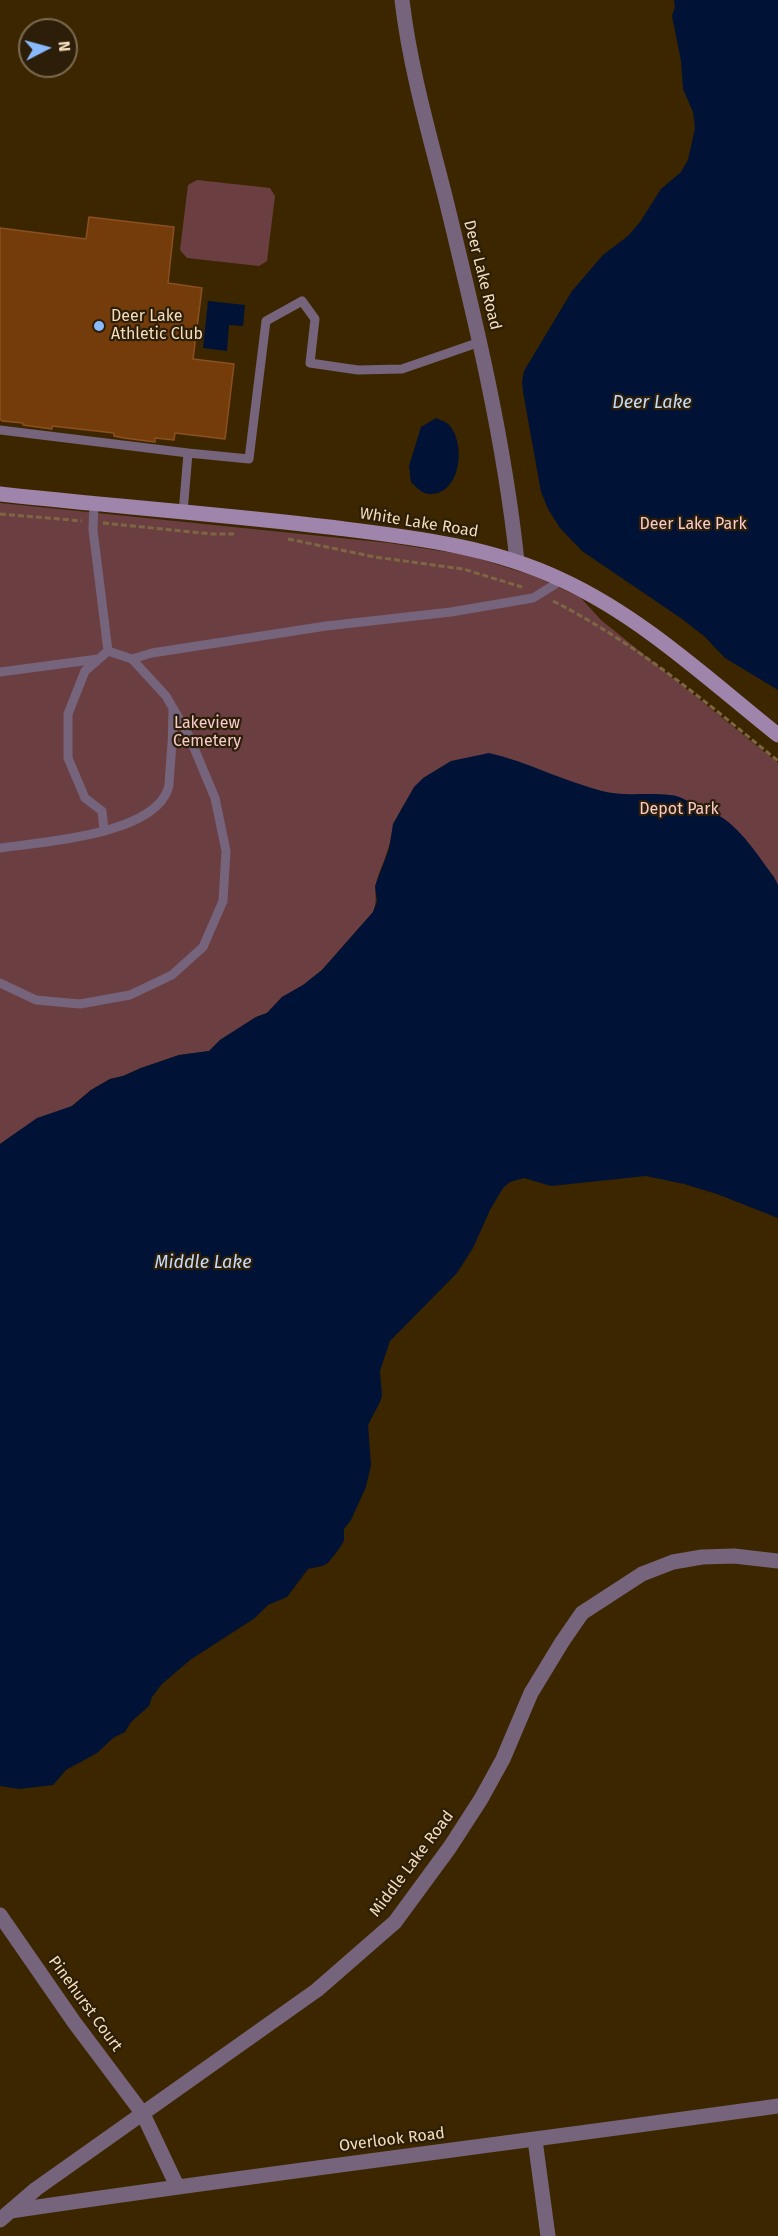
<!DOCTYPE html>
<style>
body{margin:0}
#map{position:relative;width:778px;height:2236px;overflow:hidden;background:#3c2600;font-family:"Fira Sans",sans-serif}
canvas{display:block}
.north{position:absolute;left:18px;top:18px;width:60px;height:60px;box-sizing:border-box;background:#2c1e08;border:2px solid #7d6b50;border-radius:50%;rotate:84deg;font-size:16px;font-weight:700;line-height:24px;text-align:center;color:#f6debd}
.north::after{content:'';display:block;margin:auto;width:21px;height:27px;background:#89bafc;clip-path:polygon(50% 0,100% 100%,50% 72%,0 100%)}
</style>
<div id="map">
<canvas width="778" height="2236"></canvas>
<div class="north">N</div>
</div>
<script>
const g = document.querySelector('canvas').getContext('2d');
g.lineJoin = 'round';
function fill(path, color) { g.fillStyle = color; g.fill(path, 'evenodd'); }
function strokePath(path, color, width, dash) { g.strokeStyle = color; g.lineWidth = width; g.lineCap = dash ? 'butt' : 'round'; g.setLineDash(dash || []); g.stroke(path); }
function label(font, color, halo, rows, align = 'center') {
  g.font = font + ' "Fira Sans",sans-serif'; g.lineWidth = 4.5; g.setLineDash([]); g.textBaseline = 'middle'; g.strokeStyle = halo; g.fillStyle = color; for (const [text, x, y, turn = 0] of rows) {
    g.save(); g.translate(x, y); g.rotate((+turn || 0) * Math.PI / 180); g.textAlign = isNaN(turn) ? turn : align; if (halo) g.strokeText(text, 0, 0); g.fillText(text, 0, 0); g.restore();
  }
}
fill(new Path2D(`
 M197,180L270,188L275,196L267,261L259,266L187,258L180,250L188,185Z
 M0,503L389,543L467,555L534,576L580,597L601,620L778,763V1094L405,803C393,822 394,833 387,852C384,863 378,873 376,884C374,895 378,901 373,912L322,970L303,985L282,997L267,1013L256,1017L220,1040L209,1051L179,1055L141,1068L123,1076L110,1079L91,1090L72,1106L20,1130L0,1144Z`), '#6b3f42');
fill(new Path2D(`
 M674,0H778V690L725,658L704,636L682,619L582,551L560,528L548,509L541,492L523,392L522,382L524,371L572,291L603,255L628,236L640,222L661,189L681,172L688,160L695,128L693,112L683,89L681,61L672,16L675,7Z
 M208,301L245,305L243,326L229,325L227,351L203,348Z
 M436,418C439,420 445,421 448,424C467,442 461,495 430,494C422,494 416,487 411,482L409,466L421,427Z
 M489,753C528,762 563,781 602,791C624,797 647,792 670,795C682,796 688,802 699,807C704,810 710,811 716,814C740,826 758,856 774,877L778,885V1218L717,1194L684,1184L646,1176L551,1186L524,1178L510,1182L503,1188L490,1210L473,1248L457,1273L390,1341L380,1371L382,1396L380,1402L368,1425L371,1465L366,1487L351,1520L344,1529V1541L339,1549L328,1563L322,1566L308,1569L287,1597L268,1605L255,1618L190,1660L162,1684L152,1697L149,1706L131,1722L125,1732L113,1738L97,1753L66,1770L53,1785L19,1789L0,1786V1144L37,1118L72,1106L91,1090L110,1079L123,1076L141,1068L179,1055L209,1051L220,1040L256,1017L267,1013L282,997L303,985L322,970L373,912L377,901L375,886L389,849L393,824L414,787L423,778L451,761Z`), '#001235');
const building = new Path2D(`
 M89,217L174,227L168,283L202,288L193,359L234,364L225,439L175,433L174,440L155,438V442L124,438L114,436V433L52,426V429L23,425V423L2,421L0,419V228L86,239Z`);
fill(building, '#733c0a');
strokePath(building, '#8c501f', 1.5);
strokePath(new Path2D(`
 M0,514L82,521
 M103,523L212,534H234
 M288,539L375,557L463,569L522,587
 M553,601C636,643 706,702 778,761`), '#7d6742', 3, [6, 3]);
strokePath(new Path2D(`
 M0,430L188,453L183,513
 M188,453L249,459L266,321L302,301L315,319L310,363L358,370L402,369L480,342
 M94,504L93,530L108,651
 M132,659L152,653L326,626L451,612L533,598L562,580
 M0,672L98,659
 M104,830L102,811L85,798L68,758V714L85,671L108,651
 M0,848C42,842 153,835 168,789C170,783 169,776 170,770C172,750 173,730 173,710
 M0,983L36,1000L80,1004L130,995L172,975L203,947L223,901L226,851L215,798L189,736L166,696L132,659L108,651`), '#75647c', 9);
strokePath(new Path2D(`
 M402,0C410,68 429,133 446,200C475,319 504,438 517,561
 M0,1915L74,2022L143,2114L177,2186
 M535,2140L548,2236
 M11,2211C266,2173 522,2142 778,2106
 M0,2220L36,2189L317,1990L395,1922L450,1847L481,1799L503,1759L531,1693L562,1642L582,1613L642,1574L673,1562L702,1557L734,1556L778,1561`), '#75647c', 15);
strokePath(new Path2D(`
 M0,494C109,506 220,514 329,527C409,537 488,545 562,580C642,617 709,680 778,735`), '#9f84ab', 15);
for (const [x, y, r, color] of [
 [99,326,6,"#89bafc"]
]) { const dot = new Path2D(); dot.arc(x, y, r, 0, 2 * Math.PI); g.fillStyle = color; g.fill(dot); strokePath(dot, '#2c1e08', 2); }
label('16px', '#f6debd', '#2c1e08', [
 ["Deer Lake Road",482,275,76],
 ["White Lake Road",419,523,9],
 ["Middle Lake Road",412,1864,-53],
 ["Pinehurst Court",85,2004,54],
 ["Overlook Road",392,2140,-7]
]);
label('16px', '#f6debd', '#2c1e08', [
 ["Deer Lake",111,317],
 ["Athletic Club",111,335]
], 'left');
label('16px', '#f8cccd', '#2c1e08', [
 ["Deer Lake Park",693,525],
 ["Lakeview",207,724],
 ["Cemetery",207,742],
 ["Depot Park",679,810]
]);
label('italic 18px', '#c4dbfb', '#2c1e08', [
 ["Deer Lake",652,403],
 ["Middle Lake",203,1263]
]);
</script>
